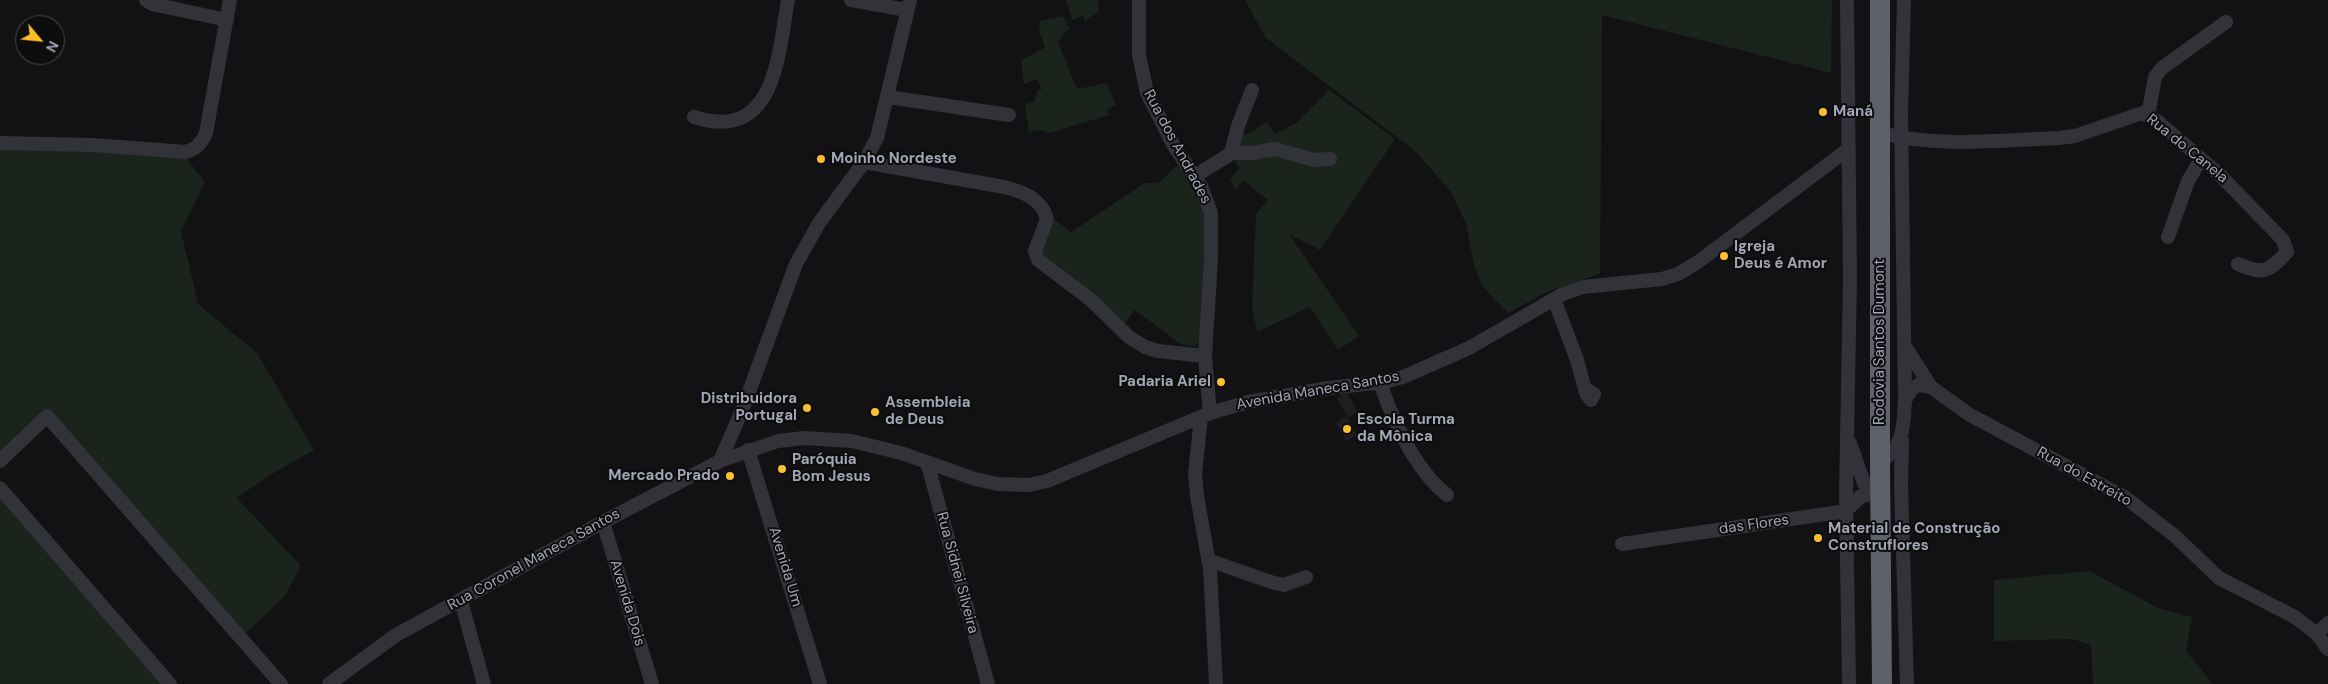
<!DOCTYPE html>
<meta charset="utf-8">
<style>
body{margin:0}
#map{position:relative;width:2328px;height:684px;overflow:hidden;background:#121113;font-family:"DM Sans",sans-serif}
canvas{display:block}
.north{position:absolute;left:15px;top:15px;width:50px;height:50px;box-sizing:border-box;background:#0d0d0e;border:1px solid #494a51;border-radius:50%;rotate:118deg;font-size:14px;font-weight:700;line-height:20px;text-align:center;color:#a2a6b5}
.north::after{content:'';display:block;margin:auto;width:18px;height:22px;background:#ffc11e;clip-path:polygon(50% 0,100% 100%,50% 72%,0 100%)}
</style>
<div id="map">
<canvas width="2328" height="684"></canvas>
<div class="north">N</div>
</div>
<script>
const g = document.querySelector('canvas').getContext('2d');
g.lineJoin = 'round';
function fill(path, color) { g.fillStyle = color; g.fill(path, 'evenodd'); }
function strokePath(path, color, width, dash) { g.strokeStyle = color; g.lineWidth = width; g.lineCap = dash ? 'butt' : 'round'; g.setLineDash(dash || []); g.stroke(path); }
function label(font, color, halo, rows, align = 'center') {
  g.font = font + ' "DM Sans",sans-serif'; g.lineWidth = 4; g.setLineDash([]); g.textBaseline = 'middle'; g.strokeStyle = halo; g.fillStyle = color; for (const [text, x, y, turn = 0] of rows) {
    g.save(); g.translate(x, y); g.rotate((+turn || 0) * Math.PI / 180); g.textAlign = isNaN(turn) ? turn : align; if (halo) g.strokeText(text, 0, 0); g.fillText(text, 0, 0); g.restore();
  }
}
fill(new Path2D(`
 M1346,392L1358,412L1348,418L1357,435L1346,441L1336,423L1347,416L1337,398Z`), '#1e1d20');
fill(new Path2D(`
 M1066,0H1099L1098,12L1085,21L1083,16L1072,20Z
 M1245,0H1832L1831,73L1602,15L1600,274L1549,291L1508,313L1482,286L1474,265L1466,224L1451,192L1416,152L1265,37Z
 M1063,16L1069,28L1058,42L1077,89L1107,83L1116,105L1107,110L1109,115L1050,133L1039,130L1029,132L1025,104L1035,102L1037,91L1042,89L1037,79L1024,84L1021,61L1045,47L1039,31L1040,21Z
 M1329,90L1395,139L1320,250L1289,234L1359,336L1338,350L1310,307L1257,332L1252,307L1256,214L1268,200L1243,180L1236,190L1230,180L1239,169L1231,154L1239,135L1251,132L1267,122L1275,134L1296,123Z
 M0,148L184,155L205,182L181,231L198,304L257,353L314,450L265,478L237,498L301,566L284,597L244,635L47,412L0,454Z
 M1181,162L1191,175L1207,221L1200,341L1195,346L1181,344L1135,310L1125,324L1038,251L1053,218L1071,232L1145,183H1158Z
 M0,497L163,684H0Z
 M2090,571L2158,608L2192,617L2186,651L2213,684H2093L2091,645L2072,639L1994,641V580Z`), '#1b231d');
strokePath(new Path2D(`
 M146,0L152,4L227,20
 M851,0L907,10
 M1139,0V55L1147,93L1174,146L1201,186L1211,213V260L1205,356L1210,413
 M1847,0L1850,278L1846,496L1849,684
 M888,97L1009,115
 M2148,115L2155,77L2162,68L2226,22
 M694,117C776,143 778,55 788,0
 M1881,133C1939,148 1999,140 2059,138L2075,136L2142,113L2157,121L2219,174L2283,240L2287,252C2269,272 2263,275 2238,264
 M0,143L93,145L186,152C197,148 201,144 206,133L230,0
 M1231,153L1238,126L1252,90
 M864,162L1004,187C1021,191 1042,198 1047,219L1035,251L1038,260L1091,300L1129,337L1145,347L1158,351L1205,356
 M1195,176L1232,153H1252L1275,149L1314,160L1330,159
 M2168,237L2188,181L2201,159
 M1554,299L1577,360L1586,393L1591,400L1594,394L1585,388
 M1906,348L1931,387
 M1380,383C1393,420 1415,470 1447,495
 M1905,400L1912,389L1918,385L1931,387L1970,415L2126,498L2175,536L2219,578L2295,617L2317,634L2328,649
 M1201,417L1195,474L1197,496L1210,569L1216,684
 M1902,440L1901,485L1907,684
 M1850,443L1864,483L1880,493
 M748,450L820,684
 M0,461L47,416L281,684
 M720,461L743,408L796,264L819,223L864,162L877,138L910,0
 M927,462L988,684
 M1880,463C1905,443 1903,430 1905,400L1901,112L1904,0
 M0,488L170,684
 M603,522L652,684
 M1622,544L1846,511L1861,496L1880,493
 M1208,560L1271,582L1284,585L1306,577
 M461,601L484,684
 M2317,634L2328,623
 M329,684L396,635L603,522L720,461L778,441L804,438L852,441L901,453L975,479L998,484L1029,485L1047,481L1210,413L1248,402L1329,388L1384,382L1403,377L1469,348L1563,294L1583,287L1662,279L1678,274L1698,262L1847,150`), '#323339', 14);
strokePath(new Path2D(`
 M1880,0V463L1882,684`), '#5e606a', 20);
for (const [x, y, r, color] of [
 [1823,112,5,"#ffc11e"],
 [821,159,5,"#ffc11e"],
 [1724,256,5,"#ffc11e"],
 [1221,382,5,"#ffc11e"],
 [807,408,5,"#ffc11e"],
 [875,412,5,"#ffc11e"],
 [1347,429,5,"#ffc11e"],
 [782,469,5,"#ffc11e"],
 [730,476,5,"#ffc11e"],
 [1818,538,5,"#ffc11e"]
]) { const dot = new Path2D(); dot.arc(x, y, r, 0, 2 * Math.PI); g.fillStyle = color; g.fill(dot); strokePath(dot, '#0d0d0e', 2); }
label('bold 15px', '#a2a6b5', '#0d0d0e', [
 ["Maná",1833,112],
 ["Moinho Nordeste",831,159],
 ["Igreja",1734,247],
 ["Deus é Amor",1734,264],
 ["Padaria Ariel",1211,382,"right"],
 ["Distribuidora",797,399,"right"],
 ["Portugal",797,416,"right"],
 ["Assembleia",885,403],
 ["de Deus",885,420],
 ["Escola Turma",1357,420],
 ["da Mônica",1357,437],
 ["Paróquia",792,460],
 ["Bom Jesus",792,477],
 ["Mercado Prado",720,476,"right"],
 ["Material de Construção",1828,529],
 ["Construflores",1828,546]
], 'left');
label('15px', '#a2a6b5', '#0d0d0e', [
 ["Rua dos Andrades",1177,147,62],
 ["Rua do Canela",2187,149,39],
 ["Rodovia Santos Dumont",1880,342,-90],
 ["Avenida Maneca Santos",1318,391,-10],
 ["Rua do Estreito",2084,477,29],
 ["das Flores",1754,525,-8],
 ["Rua Coronel Maneca Santos",534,560,-29],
 ["Avenida Um",785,567,73],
 ["Rua Sidnei Silveira",957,573,75],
 ["Avenida Dois",627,603,73]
]);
</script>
